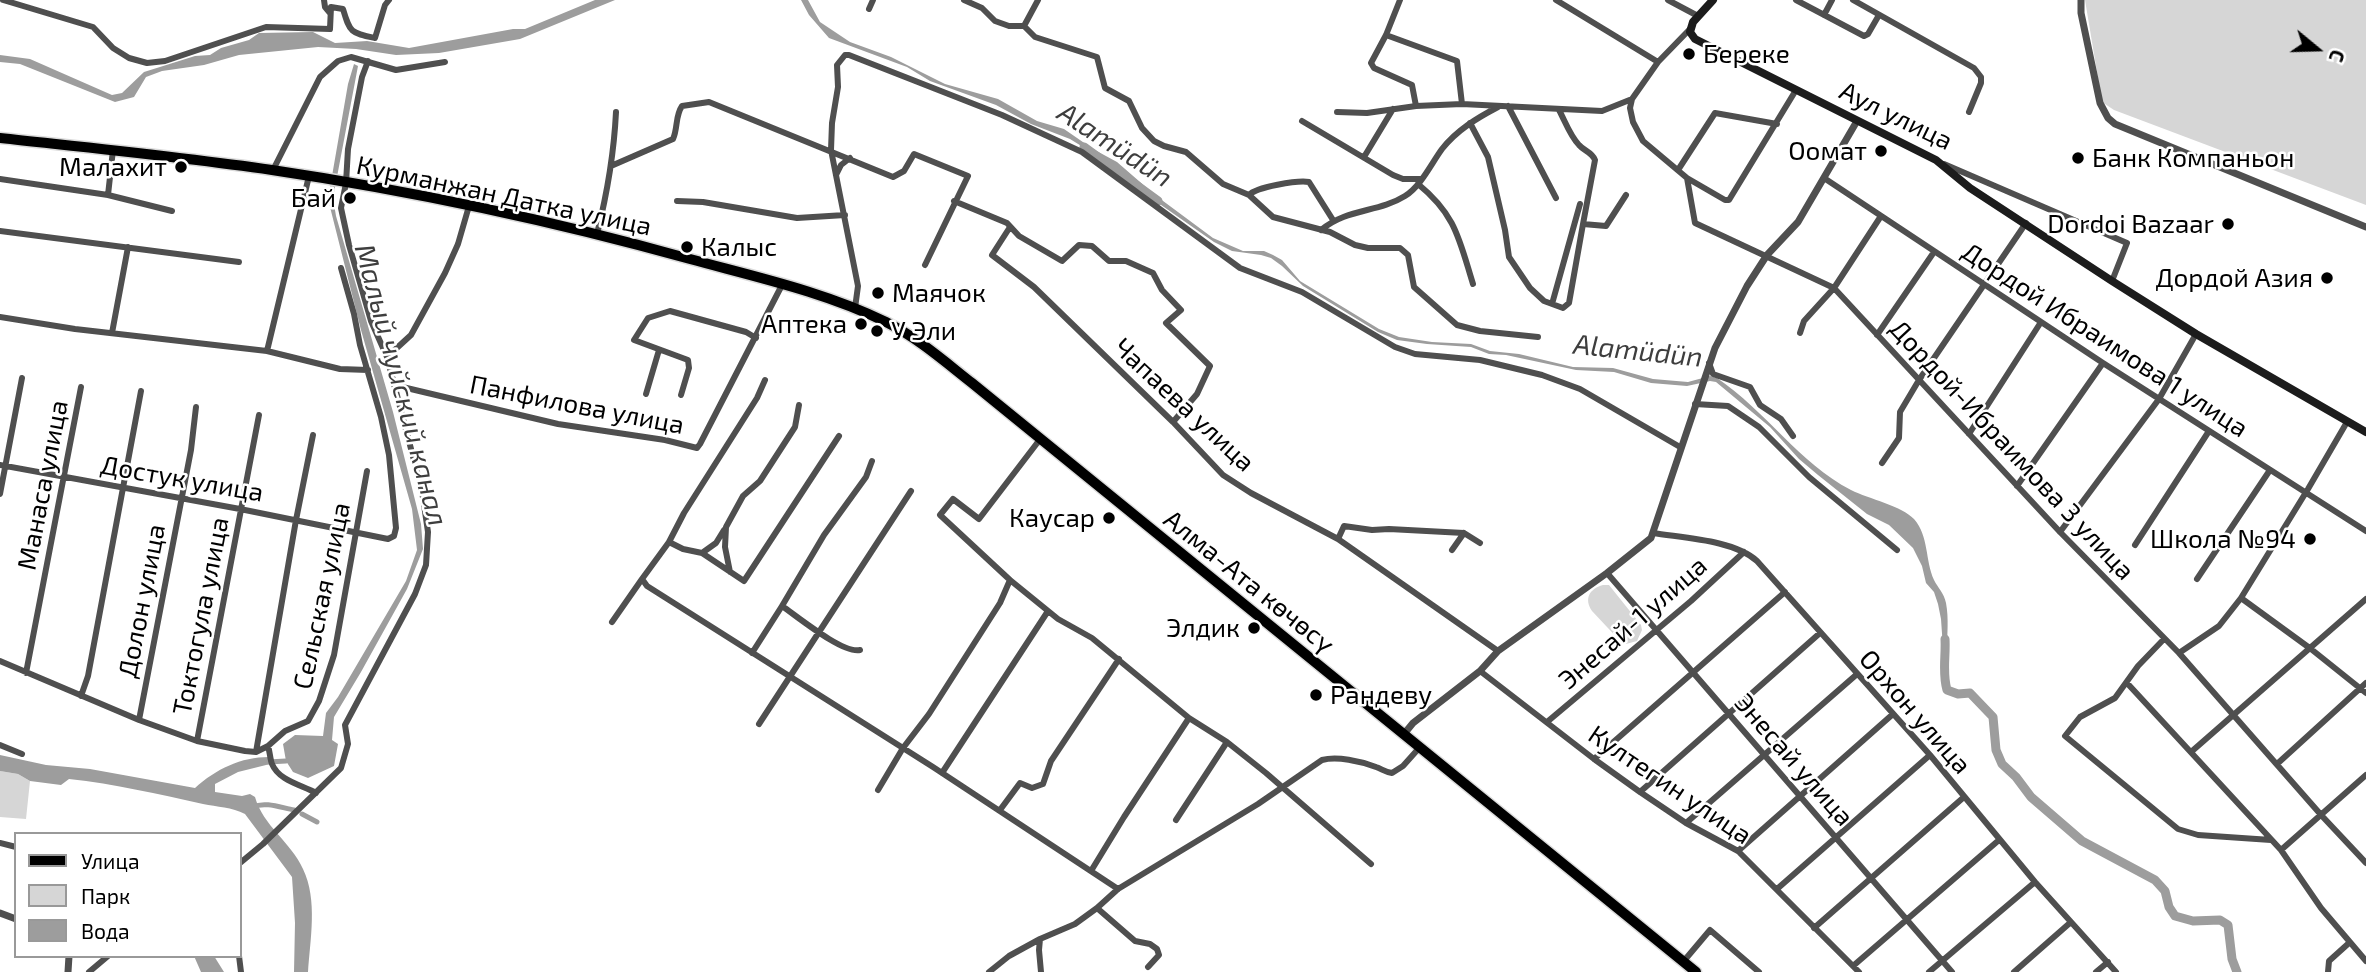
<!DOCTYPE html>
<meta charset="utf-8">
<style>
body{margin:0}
#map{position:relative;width:2366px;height:972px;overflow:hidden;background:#fff;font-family:"Exo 2",sans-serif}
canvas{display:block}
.legend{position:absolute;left:14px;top:832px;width:228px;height:126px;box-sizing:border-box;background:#fff;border:2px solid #999;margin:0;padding:9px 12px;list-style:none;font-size:21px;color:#000}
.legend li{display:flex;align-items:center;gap:14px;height:35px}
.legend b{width:35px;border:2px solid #999}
.north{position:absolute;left:2282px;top:14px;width:70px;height:70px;-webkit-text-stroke:5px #fff;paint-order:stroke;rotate:109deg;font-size:19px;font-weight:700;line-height:28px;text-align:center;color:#000}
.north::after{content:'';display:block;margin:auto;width:24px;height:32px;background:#000;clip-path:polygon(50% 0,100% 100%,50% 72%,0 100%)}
</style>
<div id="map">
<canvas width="2366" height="972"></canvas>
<ul class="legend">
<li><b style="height:9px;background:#000"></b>Улица</li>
<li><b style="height:19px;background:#d6d6d6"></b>Парк</li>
<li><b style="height:19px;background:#9d9d9d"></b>Вода</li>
</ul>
<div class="north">С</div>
</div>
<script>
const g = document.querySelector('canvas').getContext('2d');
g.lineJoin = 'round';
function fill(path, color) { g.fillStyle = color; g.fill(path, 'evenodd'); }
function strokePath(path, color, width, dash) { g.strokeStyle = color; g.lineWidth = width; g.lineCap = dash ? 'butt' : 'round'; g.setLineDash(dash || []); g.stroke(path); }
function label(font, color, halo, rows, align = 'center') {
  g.font = font + ' "Exo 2",sans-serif'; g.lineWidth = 5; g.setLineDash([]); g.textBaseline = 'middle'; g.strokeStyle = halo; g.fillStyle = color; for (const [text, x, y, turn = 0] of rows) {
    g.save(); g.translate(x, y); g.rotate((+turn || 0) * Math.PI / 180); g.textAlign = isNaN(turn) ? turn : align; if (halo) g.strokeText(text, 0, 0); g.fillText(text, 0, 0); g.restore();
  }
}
fill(new Path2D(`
 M2085,0H2366V205L2114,110L2102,102Z
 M1603,585H1609L1641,625L1642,630L1637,641L1626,644L1622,643L1592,611C1584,599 1589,589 1603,585Z
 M0,771L18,774L30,781L26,819L0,817Z`), '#d6d6d6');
fill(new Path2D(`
 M595,0H615L520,39L439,53L396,55L356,49L318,47L239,55L204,65L162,71L146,77L134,97L115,102L20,64L0,62V55L30,59L112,95L122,93L144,72L195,56L210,55L221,48L249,40L259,33L313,32L335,43L367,41L409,48L513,29H525Z
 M801,0H808L820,22L850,42L891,57L945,84L998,99L1037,121L1064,129L1093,149L1117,162L1155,195L1213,238L1243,251H1264L1273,255L1282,260L1300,281L1379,329L1399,337L1432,342L1471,344L1490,351L1519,354L1573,367L1613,368L1653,379L1688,382L1710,376L1717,378C1766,411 1799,463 1851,490C1869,499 1902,506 1914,519C1929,536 1925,560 1934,580C1938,588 1944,593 1946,603C1949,619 1947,634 1947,651L1943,648L1941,619L1938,604L1934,592L1926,583L1922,566L1913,548L1889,525L1867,514L1818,475L1799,459L1770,427L1716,382L1710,381L1687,386L1651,383L1614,372L1576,370L1506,355L1489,354L1471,347L1427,344L1397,340L1378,332L1303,286L1282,266L1271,258L1261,255L1232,251L1214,242L1154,200L1130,176L1070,139L1031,124L996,105L930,81L907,67L829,38L809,15Z
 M354,64L358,66L333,198L336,216L393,412L421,524L423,549L407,589L361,672L334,717L332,740L338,744L334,766L308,778L293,772L286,761L283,744L295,735L323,736L326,713L338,697L406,581L417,550L412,509L361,330L328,199L348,84Z
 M0,755L46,765L90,769L195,788C216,769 241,757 269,757L270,764L238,772L215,784V792L242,796L250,794L255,797C263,826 291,842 303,869C318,900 310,940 308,972H294L295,923L292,877L245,814C232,807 217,807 203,804C158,794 115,784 69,779L61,785L30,781L18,774L0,771Z
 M194,956H214L224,972H201Z`), '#9d9d9d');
strokePath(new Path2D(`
 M268,762L286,761
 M253,807C265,801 282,808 294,810
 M302,814L317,822`), '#9d9d9d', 5);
strokePath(new Path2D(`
 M1084,147L1158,201
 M1945,639C1946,657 1942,673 1947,690L1958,694L1970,693L1993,717L1996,750L2002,764L2016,777L2031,797L2082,841L2155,880L2165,891L2169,907L2175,916L2193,921L2220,920L2228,925L2232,959L2237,972`), '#9d9d9d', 9);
const primary = new Path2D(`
 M0,138C91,148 182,157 272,170C413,191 554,221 690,259C756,277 825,292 886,322C918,338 944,361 972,383L1696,972`);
strokePath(primary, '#dbdbdb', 13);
strokePath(new Path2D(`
 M3,0L93,27L113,48L129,58L147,63L165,61L266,27L330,29L331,7L343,9C350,33 351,33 375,38L385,5L389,0
 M324,0L325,7L330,13
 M964,0L982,8L995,21L1009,26H1024L1035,37L1097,57L1105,88L1129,101L1142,128L1154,141L1164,146L1186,152L1223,184L1249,195L1273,217L1330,232L1355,245L1368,248H1400L1408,255L1414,287L1457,325L1480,331L1538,337
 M1400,0L1386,35L1371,63L1374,68L1412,85L1416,106
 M1556,0L1658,62
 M1668,0L1698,16
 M1796,0L1864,36L1868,34L1879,15
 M1853,0L1974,68L1981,77V83L1969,112
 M869,9L873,0
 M1824,15L1832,0
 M1024,26L1038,0
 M1386,35L1457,61L1462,104
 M1632,99L1630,108L1633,122L1643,141L1687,178L1695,223L1834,288L2060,532L2179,653L2322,816L2366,863
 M1508,106L1556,198
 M1559,110C1565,121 1570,136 1579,145C1584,151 1592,152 1595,160L1583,224
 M1337,112L1367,113L1416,106L1462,104L1602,111L1632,99L1658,62L1690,29
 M1302,121L1393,175L1403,179H1421
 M1470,123L1488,157L1505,230L1509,257L1530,288L1544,301L1563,308L1569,303L1583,224L1606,226L1626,195
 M1364,157L1393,109
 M1944,164L2127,243L2112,281
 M611,166L673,139C678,128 675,116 682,106L709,102L893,177L904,171L914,154L968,176L925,265
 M273,170L320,77L338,61L351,57L396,70L445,62
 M1678,170L1715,113L1777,124
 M836,175L841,165L850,158
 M1687,178L1725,200H1729L1796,90
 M1824,178L2103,363L2366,531
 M0,179L108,195L172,211
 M1418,184C1456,215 1459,239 1473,284
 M108,195L113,150
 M1249,195C1256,187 1298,180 1309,182L1333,220
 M677,201L703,202L797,218L845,215
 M954,201L1007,223L1019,236L1062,261L1079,245L1092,246L1109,261H1126L1153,273L1162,290L1181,310L1166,323L1210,366L1197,394L1173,422
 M1010,227L992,255L1034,287L1173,422L1223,475L1251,493L1338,539L1498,651
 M1321,230C1347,208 1378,213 1405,196C1421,186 1431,164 1442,149C1457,130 1477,118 1498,107
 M0,231L239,262
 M597,234C607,194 614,153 616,112
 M1552,304L1580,204
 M855,308L858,286L831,150L832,123L838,87L837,65L845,55H849L1002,115L1082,152L1240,268L1302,292L1395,347L1415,354L1480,360L1542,375L1580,389L1680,447
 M0,317L75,329L267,351L340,369L368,370
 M112,333L128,247
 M1800,333L1804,321L1834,288L1881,216
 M1877,335L1934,252
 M267,351L309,176
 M387,357L411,335L445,273L458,244L469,206
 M1709,363L1713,374L1750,387L1760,405L1781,419L1793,436
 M765,380L757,398L684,513L669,542L683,549L702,553L744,581L839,436
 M394,385L558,424L665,440L697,448L700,444L782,285
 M646,394L659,350
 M681,395L689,368L688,360L634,340L648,318L670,311L746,332L756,338
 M1695,404L1728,406L1759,427L1809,477L1897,550
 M1969,434L2041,322
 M1041,438L979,519L953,499L940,515L1010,580L1058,619L1092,638L1189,718
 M1882,463L1899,438L1900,412L1919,380L2026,223
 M0,465L240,509L388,539L394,536L396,528L389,455L381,417L360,345L354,314L341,268
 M2017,486L2103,363
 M0,494L22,378
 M2060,532L2159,399L2196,334
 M1653,533C1683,538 1734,540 1757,561L1930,755L2035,882L2116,972
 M1338,539L1344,526L1372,530L1389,529L1464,533L1480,543
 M2135,545L2209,431
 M1452,550L1464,533
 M702,553L716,543L724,530
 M730,572L725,547L726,527L743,496L760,481L795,427L799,405
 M1607,573L1952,972
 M642,579L669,542
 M2197,579L2270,470
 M2241,598L2311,649L2366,693
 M782,606L824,535L866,477L872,461
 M612,622L642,579L647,586L933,767L1118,889
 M2164,639L2138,666L2115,698L2080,717L2065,736L2178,829L2198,835L2271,840
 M752,653L782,606C798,617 843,654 860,650
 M2179,653L2219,626L2241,598L2308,489L2347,422
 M0,661L139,720L197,741L245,751L256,752L268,746L285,731L308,721L319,701L334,655L367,471
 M1480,671L1594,759L1640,792L1686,823L1738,851L1859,972
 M26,673L81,387
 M2127,683L2281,850L2321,908L2366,961
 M81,696L88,676L141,391
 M139,720L191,450L196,407
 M1547,722L1691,601L1744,552
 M759,724L911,491
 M197,741L259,415
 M0,745L22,754
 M268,746C270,752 270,759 272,764C279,781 302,785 316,793
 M256,752L296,520L313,435
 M2191,752L2366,599
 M1594,759L1785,592
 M2277,764L2366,683
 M942,773L1048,611
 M878,790L903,748L929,714L1000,603L1010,580
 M1640,792L1820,633
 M1000,810L1020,783L1032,788L1043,784L1051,761L1119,659
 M1176,820L1227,742L1266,773L1371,864
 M1686,823L1856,675
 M0,843L16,847
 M2281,850L2366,775
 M1738,851L1893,714
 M240,863L263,844L341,768L348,744L345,725L415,594L426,565L428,532L422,491L387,357L371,321L349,245L341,208L346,183L348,149L362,77L368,61
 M1091,871L1124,817L1189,718L1227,742
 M1777,889L1930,755
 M1097,908L1118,889L1258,804L1322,760C1337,756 1360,761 1376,767C1382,769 1385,772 1392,773L1403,766L1420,747
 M1814,928L1964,797
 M1040,939L1075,924L1097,908L1135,941L1150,944L1157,949L1159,955L1148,967
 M239,956L241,972
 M1683,962L1710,930L1759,972
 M1853,966L1999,840
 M89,972L108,956
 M989,972L1009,956L1040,939L1039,950L1041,972
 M1929,972L2035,882
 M2014,972L2071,922
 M2096,972L2108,962
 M2328,972L2329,961L2349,943`), '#4f4f4f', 6);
strokePath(new Path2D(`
 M2081,0V13L2100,103L2108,118L2115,124L2366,227
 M1404,734L1413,723L1480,671L1498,651L1607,573L1651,538L1715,348L1747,286L1767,255L1798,222L1857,121
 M0,913L16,919
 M68,972L69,956`), '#4f4f4f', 7);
strokePath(new Path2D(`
 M1713,0L1693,22L1690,32L1695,39L1936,160L1970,188L2112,281L2196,334L2366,432`), '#1c1c1c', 8);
strokePath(primary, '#000', 10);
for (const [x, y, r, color] of [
 [1689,54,7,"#000"],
 [1881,151,7,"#000"],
 [2078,158,7,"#000"],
 [181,167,7,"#000"],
 [350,198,7,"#000"],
 [2228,224,7,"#000"],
 [687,247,7,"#000"],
 [2327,278,7,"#000"],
 [878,293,7,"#000"],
 [861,324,7,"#000"],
 [877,331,7,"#000"],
 [1109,518,7,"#000"],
 [2310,539,7,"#000"],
 [1254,628,7,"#000"],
 [1316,695,7,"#000"]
]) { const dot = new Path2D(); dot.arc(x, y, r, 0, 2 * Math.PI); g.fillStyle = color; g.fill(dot); strokePath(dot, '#fff', 2.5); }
label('26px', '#000', '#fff', [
 ["Береке",1703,54,"left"],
 ["Оомат",1867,151],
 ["Банк Компаньон",2092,158,"left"],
 ["Малахит",167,167],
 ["Бай",336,198],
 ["Dordoi Bazaar",2214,224],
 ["Калыс",701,247,"left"],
 ["Дордой Азия",2313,278],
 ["Маячок",892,293,"left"],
 ["Аптека",847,324],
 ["У Эли",891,331,"left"],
 ["Каусар",1095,518],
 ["Школа №94",2296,539],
 ["Элдик",1240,628],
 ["Рандеву",1330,695,"left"]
], 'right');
label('26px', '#000', '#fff', [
 ["Аул улица",1896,116,26],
 ["Курманжан Датка улица",504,196,12],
 ["Дордой Ибраимова 1 улица",2105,340,33],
 ["Панфилова улица",577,405,11],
 ["Чапаева улица",1184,405,43],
 ["Дордой-Ибраимова 3 улица",2012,450,47],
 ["Достук улица",182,479,10],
 ["Манаса улица",43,485,-79],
 ["Алма-Ата көчөсү",1249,582,39],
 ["Сельская улица",322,596,-78],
 ["Долон улица",142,601,-79],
 ["Токтогула улица",201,616,-79],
 ["Энесай-1 улица",1633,623,-41],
 ["Орхон улица",1915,712,49],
 ["Энесай улица",1794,760,49],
 ["Култегин улица",1670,785,34]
]);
label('italic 28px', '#3e3e3e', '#fff', [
 ["Alamüdün",1115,145,33],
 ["Alamüdün",1638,351,6],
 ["Малый чуйский канал",401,385,75]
]);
</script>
